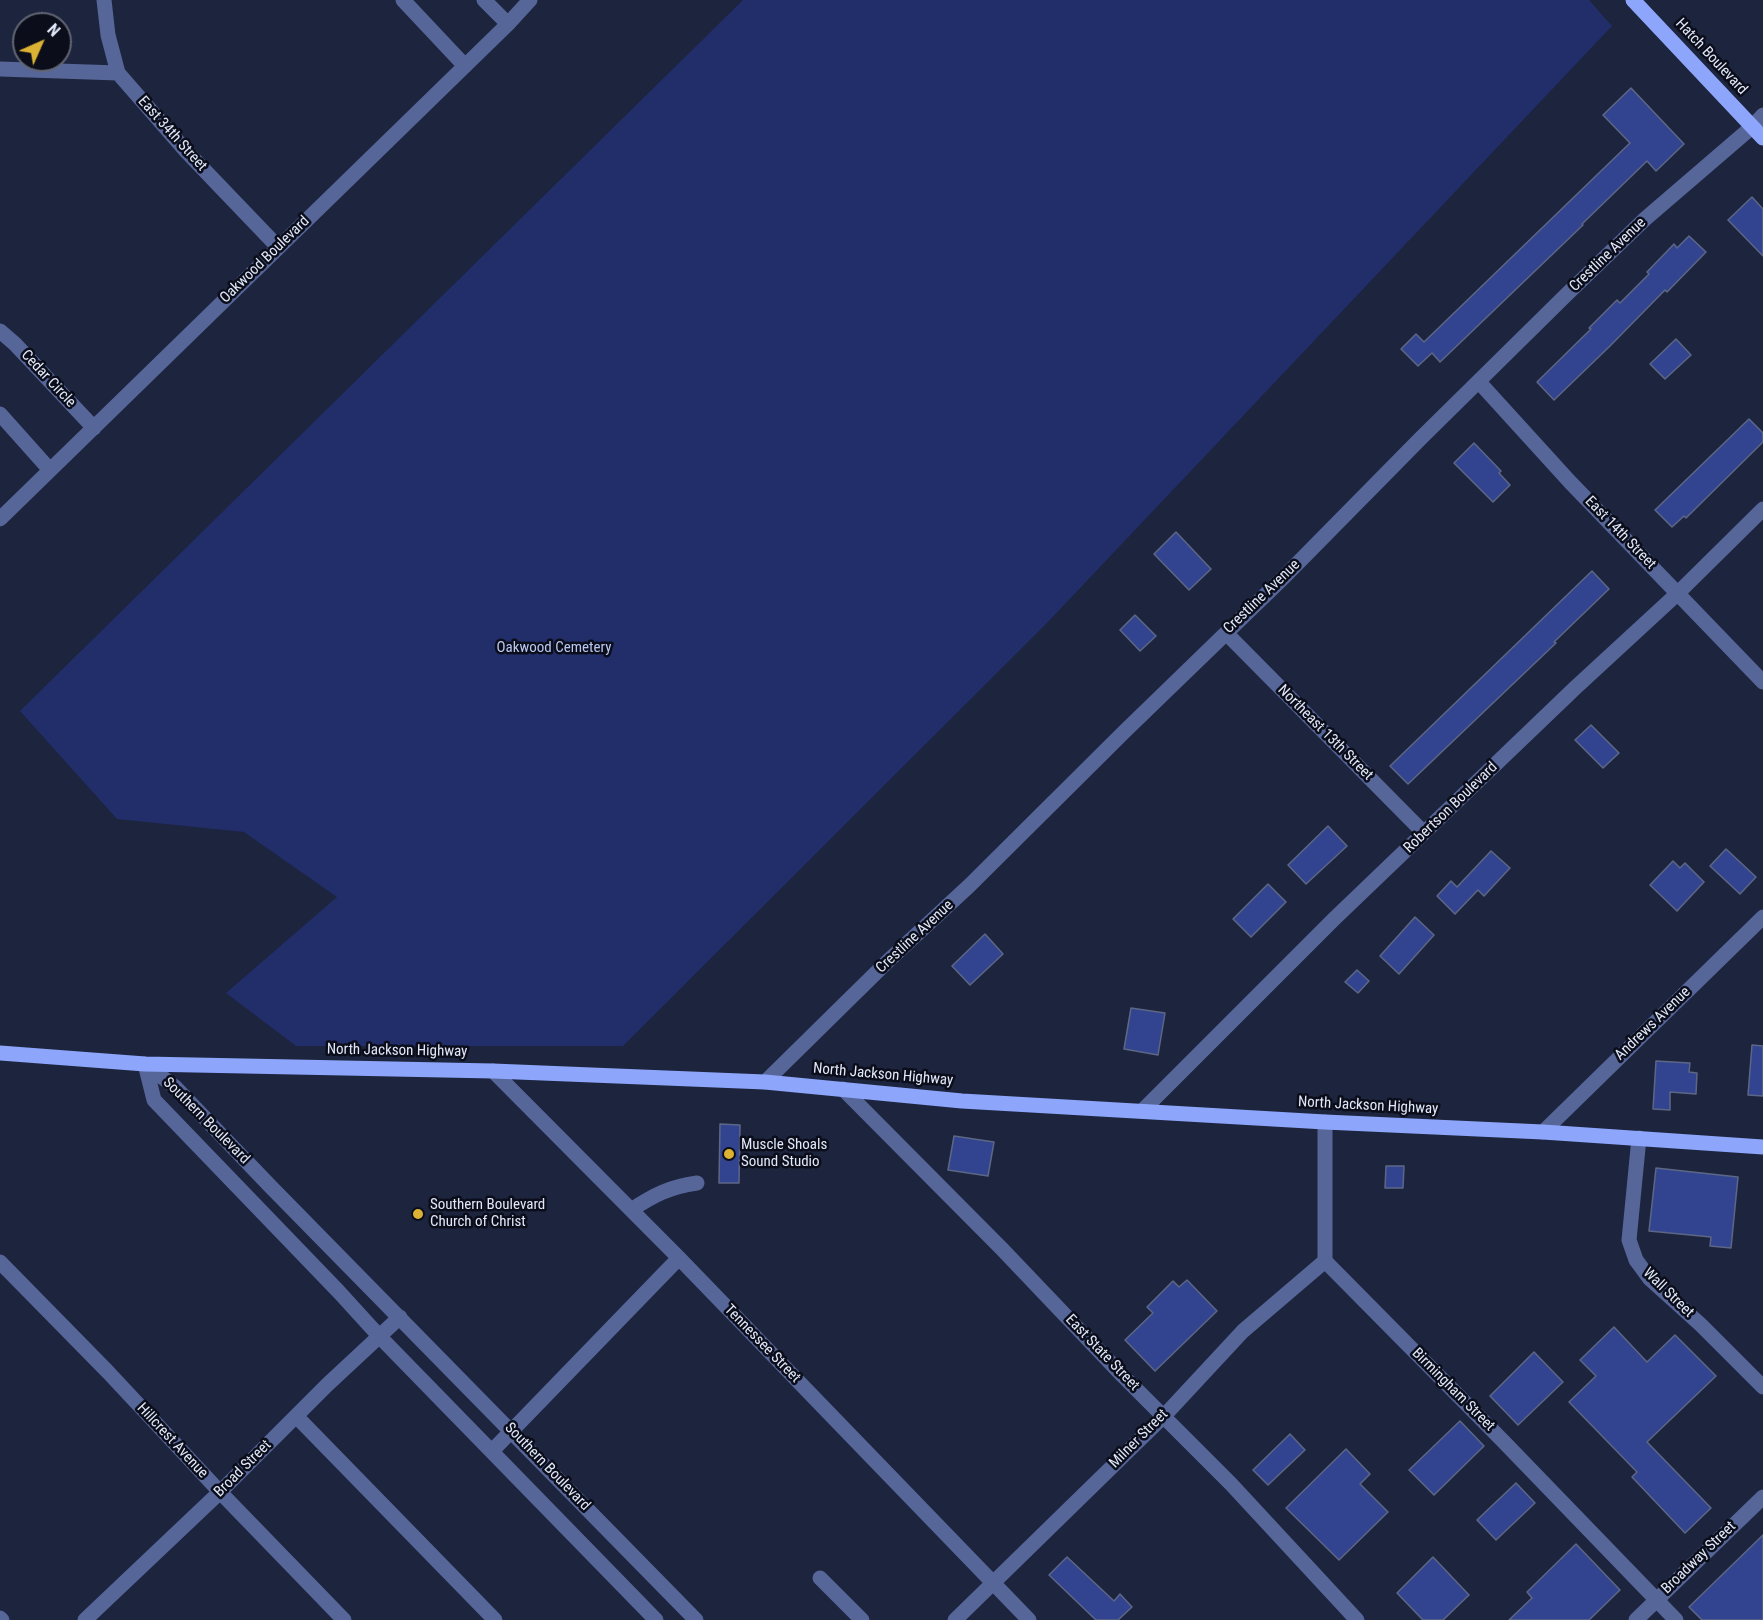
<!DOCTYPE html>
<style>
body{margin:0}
#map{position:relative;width:1763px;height:1620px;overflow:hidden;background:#1d243e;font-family:"Roboto Condensed",sans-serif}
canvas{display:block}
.north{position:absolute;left:12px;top:12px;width:60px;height:60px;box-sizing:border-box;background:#0b0e1a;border:2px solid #616573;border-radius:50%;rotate:45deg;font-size:16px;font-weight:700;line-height:24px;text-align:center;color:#e1e8f9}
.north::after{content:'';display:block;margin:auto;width:21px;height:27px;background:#dbb233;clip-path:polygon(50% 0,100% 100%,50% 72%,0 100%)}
</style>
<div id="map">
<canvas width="1763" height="1620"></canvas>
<div class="north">N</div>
</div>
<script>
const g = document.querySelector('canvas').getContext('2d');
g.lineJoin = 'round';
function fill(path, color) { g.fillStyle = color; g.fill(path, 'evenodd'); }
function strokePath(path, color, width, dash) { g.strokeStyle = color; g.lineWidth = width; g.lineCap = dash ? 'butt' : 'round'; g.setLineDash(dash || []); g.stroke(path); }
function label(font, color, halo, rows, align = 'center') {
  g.font = font + ' "Roboto Condensed",sans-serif'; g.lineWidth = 5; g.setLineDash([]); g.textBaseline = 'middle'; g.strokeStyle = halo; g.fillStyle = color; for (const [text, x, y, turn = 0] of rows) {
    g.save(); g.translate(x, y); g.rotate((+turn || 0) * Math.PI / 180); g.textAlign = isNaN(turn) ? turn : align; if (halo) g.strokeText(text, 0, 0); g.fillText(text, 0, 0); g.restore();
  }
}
fill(new Path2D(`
 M743,0H1589L1612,26L1047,623L623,1046H296L226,993L337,897L244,832L117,819L20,711Z`), '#212e69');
const building = new Path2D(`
 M1631,88L1684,144L1656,171L1647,161L1582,224L1583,225L1440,362L1432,353L1418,366L1401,349L1416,334L1424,342L1630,143L1603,115Z
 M1752,197L1763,209V256L1728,220Z
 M1689,236L1706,252L1667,292L1665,290L1609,347L1554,400L1537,382L1591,329L1589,328L1617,300L1620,303L1649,274L1647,272L1674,244L1677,248Z
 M1676,339L1691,355L1665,379L1650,364Z
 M1749,419L1763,433V442L1686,518L1684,516L1672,527L1655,510Z
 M1474,443L1501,471L1499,473L1510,485L1493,502L1454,463Z
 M1176,532L1211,569L1189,590L1154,554Z
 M1592,571L1609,589L1554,642L1556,643L1408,784L1390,766Z
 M1135,615L1156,636L1140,651L1120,630Z
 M1591,725L1619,753L1603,768L1575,740Z
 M1328,826L1347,846L1306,884L1288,865Z
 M1726,849L1756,877L1740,894L1710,866Z
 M1491,851L1510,868L1484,896L1478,890L1455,914L1437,896L1451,881L1457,887Z
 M1673,861L1680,868L1685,863L1704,882L1677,911L1650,885Z
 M1268,884L1286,902L1251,937L1233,919Z
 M1415,917L1434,935L1399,974L1380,956Z
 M985,934L1003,954L970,985L952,966Z
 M1357,970L1369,981L1358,993L1345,982Z
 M1131,1008L1165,1013L1158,1055L1124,1049Z
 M1752,1045L1763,1046V1096L1748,1095Z
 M1656,1061L1690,1063L1689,1072L1697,1073L1696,1094L1670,1092V1110L1653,1109Z
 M720,1124L740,1125L739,1183H719Z
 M954,1136L994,1142L988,1176L948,1170Z
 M1386,1166H1404L1403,1188H1385Z
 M1656,1168L1738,1177L1731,1248L1710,1246L1711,1237L1649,1231Z
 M1187,1280L1217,1311L1155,1371L1125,1340L1153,1313L1147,1307L1173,1281L1179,1287Z
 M1614,1327L1647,1362L1675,1335L1716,1376L1647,1442L1711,1508L1685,1533L1632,1477L1637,1472L1569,1402L1596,1376L1580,1360Z
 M1534,1352L1563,1382L1518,1425L1490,1396Z
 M1460,1421L1484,1446L1434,1495L1409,1470Z
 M1290,1434L1305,1450L1268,1485L1253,1470Z
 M1346,1449L1370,1474L1360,1484L1388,1512L1339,1560L1286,1508Z
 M1516,1483L1535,1503L1496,1540L1477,1520Z
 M1763,1535V1620H1702L1689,1607Z
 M1576,1544L1620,1590L1589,1620H1509L1532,1598L1527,1592Z
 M1067,1557L1114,1601L1120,1594L1132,1607L1118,1620H1096L1049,1575Z
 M1433,1557L1469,1595L1443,1620H1423L1397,1593Z`);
fill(building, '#32448f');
strokePath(building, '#5d6785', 1.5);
strokePath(new Path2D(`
 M104,0L108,35L118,73L186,151L278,247
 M403,0L465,66
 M484,0L508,24
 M0,69L118,73
 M0,331L15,344L94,428
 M1479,382L1570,482L1763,682
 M0,414L50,470
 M0,519L508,24L530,0
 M1226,633L1424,833
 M145,1064L175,1087L271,1187L696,1620
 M145,1064L154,1100L339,1292L380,1337L656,1620
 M493,1071L679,1258L1029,1620
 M765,1082L889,960L970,885L1125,731L1285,576L1421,438L1565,296L1645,219L1752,127L1763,115
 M843,1089L1002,1249L1123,1376L1231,1484L1357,1620
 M1143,1110L1334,919L1575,688L1677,594L1763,509
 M1325,1122V1261L1503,1441L1676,1620
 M1543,1132L1763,917
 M1639,1138L1629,1240L1636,1260L1650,1279L1701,1325L1763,1387
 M631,1210C654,1195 669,1187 697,1183
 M0,1262L108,1372L220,1492L344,1620
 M296,1416L495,1620
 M493,1450L679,1258
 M820,1578L862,1620
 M0,1618L2,1620
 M85,1620L220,1492L327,1385L400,1317
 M955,1620L1164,1416L1243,1331L1325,1261
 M1636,1620L1763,1497`), '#566699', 15);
strokePath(new Path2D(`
 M1633,0L1763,138
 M0,1053L145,1064L493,1071L765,1082L962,1101L1325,1122L1543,1132L1763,1147`), '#8da6fb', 15);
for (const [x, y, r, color] of [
 [729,1154,6,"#dbb233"],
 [418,1214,6,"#dbb233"]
]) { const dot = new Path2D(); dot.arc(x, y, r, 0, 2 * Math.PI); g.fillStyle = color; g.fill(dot); strokePath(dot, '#0b0e1a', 2); }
label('15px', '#e1e8f9', '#0b0e1a', [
 ["Hatch Boulevard",1711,57,47],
 ["East 34th Street",172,134,48],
 ["Crestline Avenue",1608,255,-44],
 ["Oakwood Boulevard",265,260,-44],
 ["Cedar Circle",48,379,47],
 ["East 14th Street",1620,533,46],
 ["Crestline Avenue",1262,597,-44],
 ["Northeast 13th Street",1325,733,45],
 ["Robertson Boulevard",1451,808,-44],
 ["Crestline Avenue",915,937,-43],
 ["Andrews Avenue",1653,1024,-44],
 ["North Jackson Highway",397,1051,1],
 ["North Jackson Highway",883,1075,5],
 ["North Jackson Highway",1368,1106,3],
 ["Southern Boulevard",206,1121,45],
 ["Wall Street",1668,1293,44],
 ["Tennessee Street",762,1344,46],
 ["East State Street",1102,1353,46],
 ["Birmingham Street",1453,1390,45],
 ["Milner Street",1139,1439,-45],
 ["Hillcrest Avenue",172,1441,47],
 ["Southern Boulevard",547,1467,46],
 ["Broad Street",243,1469,-45],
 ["Broadway Street",1699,1558,-44]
]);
label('15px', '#b9c8f3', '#0b0e1a', [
 ["Oakwood Cemetery",554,648]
]);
label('15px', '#e1e8f9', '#0b0e1a', [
 ["Muscle Shoals",741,1145],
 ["Sound Studio",741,1162],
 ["Southern Boulevard",430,1205],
 ["Church of Christ",430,1222]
], 'left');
</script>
